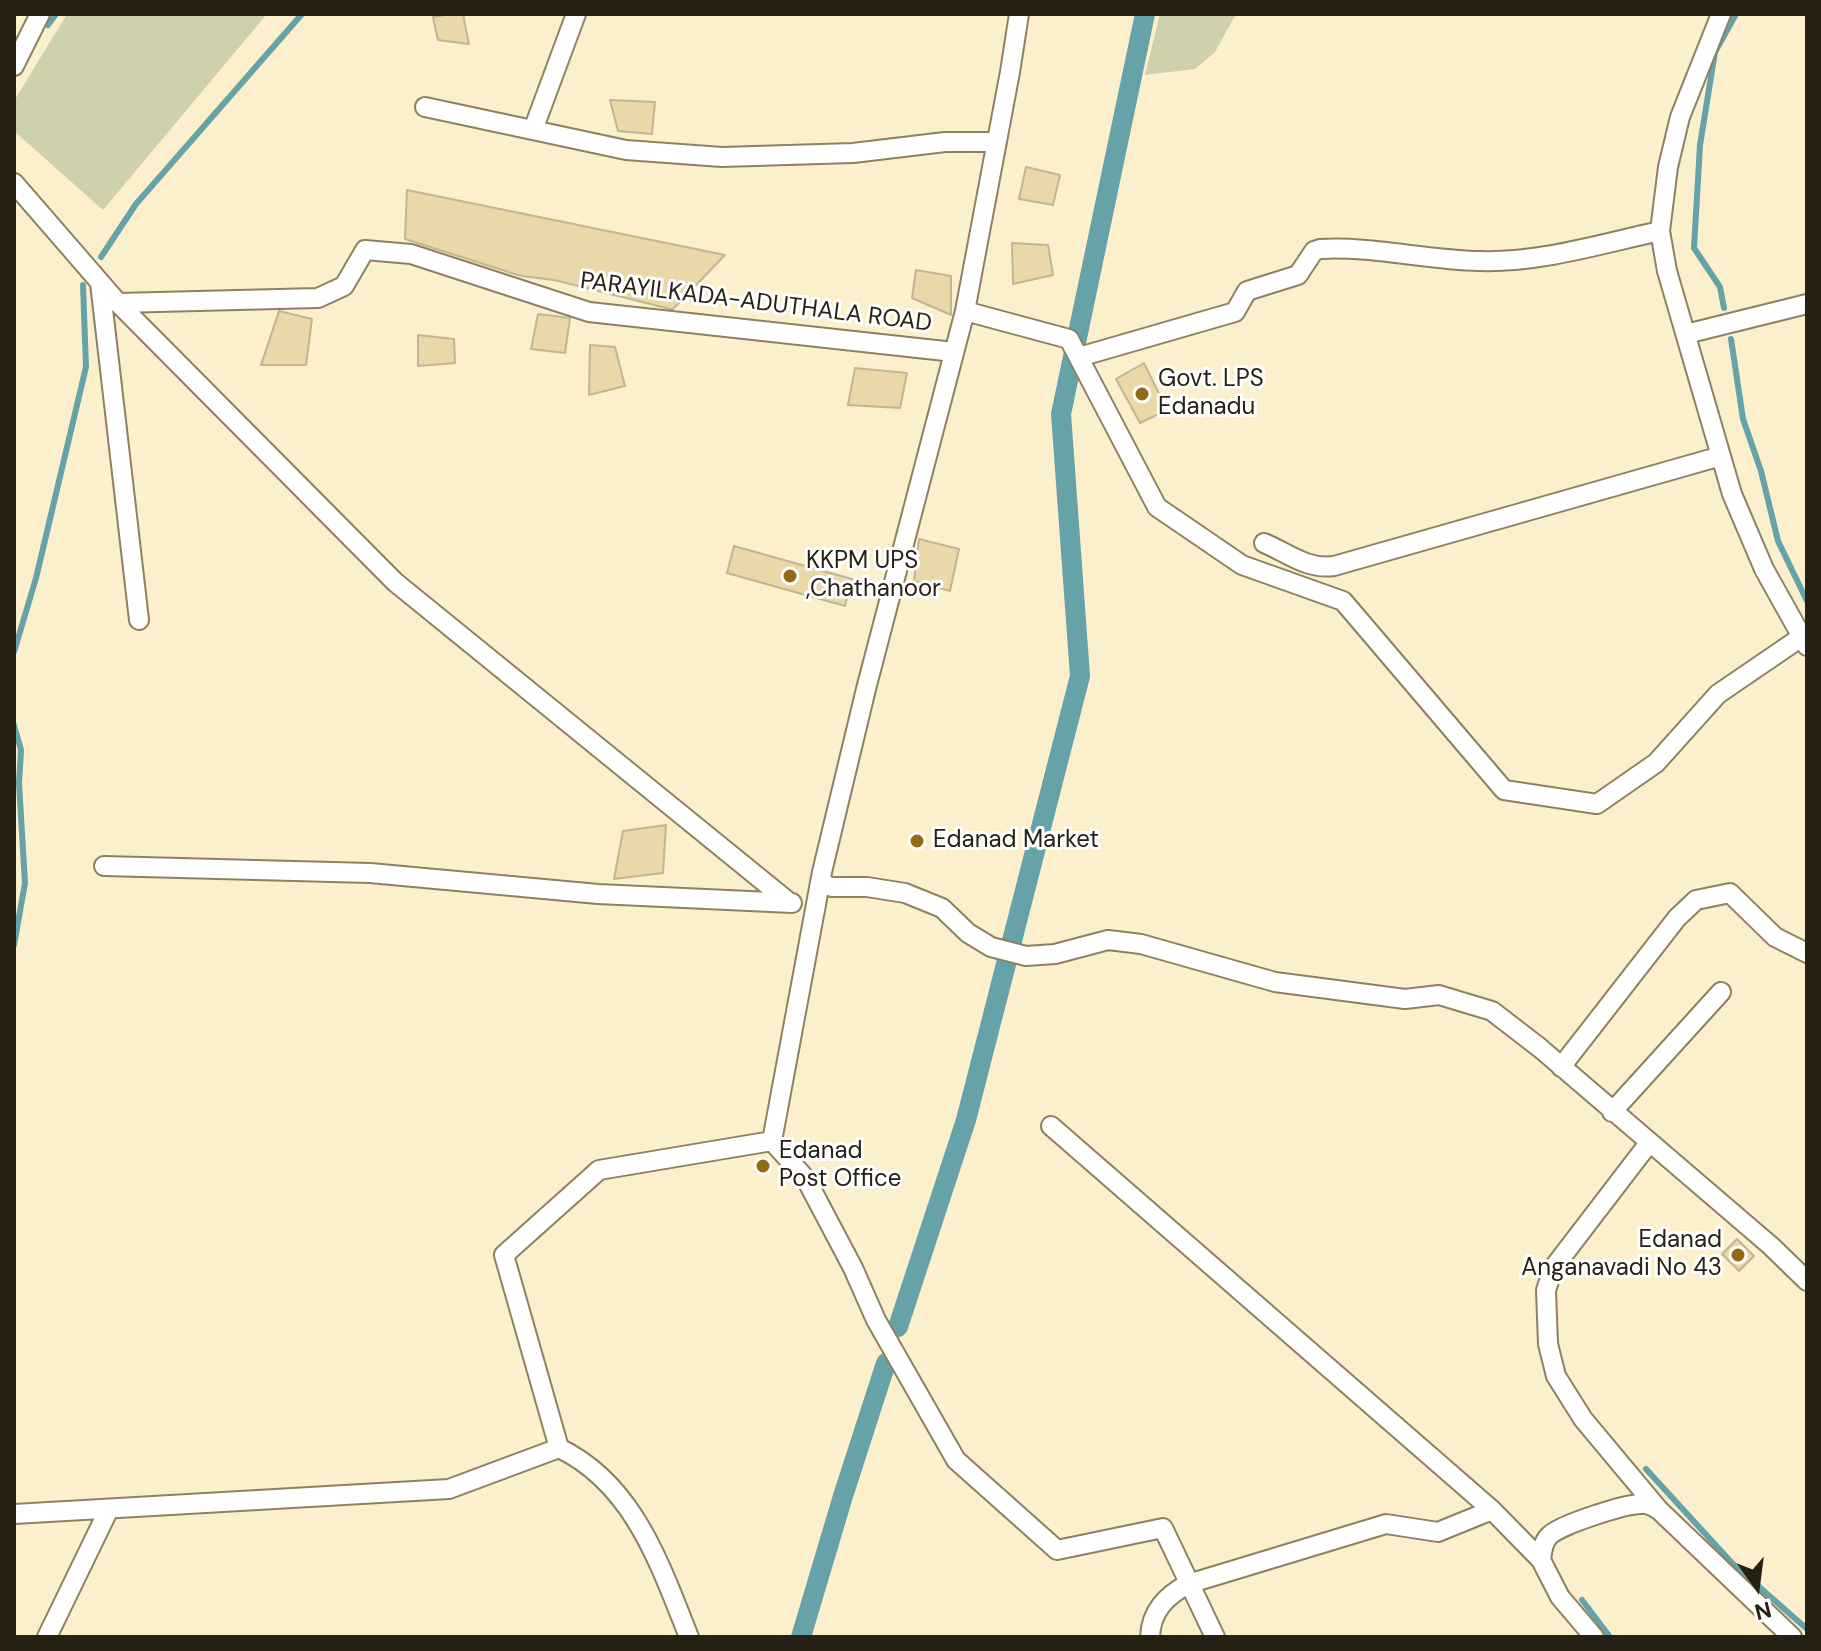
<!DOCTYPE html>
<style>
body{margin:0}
#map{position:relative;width:1821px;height:1651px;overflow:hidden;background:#fcefcc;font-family:"DM Sans",sans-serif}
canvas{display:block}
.frame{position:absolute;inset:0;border:16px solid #262114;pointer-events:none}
.north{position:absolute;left:1717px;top:1547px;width:80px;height:80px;-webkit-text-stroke:6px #fff;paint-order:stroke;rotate:166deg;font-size:22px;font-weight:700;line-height:32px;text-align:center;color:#262114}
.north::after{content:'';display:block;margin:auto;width:28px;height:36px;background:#262114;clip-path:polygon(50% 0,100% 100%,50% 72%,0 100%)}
</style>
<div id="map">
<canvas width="1821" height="1651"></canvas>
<div class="frame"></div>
<div class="north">N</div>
</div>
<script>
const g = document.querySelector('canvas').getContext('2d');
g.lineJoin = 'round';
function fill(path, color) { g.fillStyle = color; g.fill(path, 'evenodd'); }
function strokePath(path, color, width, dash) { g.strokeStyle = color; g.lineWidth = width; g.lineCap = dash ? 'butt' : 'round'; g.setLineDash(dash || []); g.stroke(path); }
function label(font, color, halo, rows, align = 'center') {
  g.font = font + ' "DM Sans",sans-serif'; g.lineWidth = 6; g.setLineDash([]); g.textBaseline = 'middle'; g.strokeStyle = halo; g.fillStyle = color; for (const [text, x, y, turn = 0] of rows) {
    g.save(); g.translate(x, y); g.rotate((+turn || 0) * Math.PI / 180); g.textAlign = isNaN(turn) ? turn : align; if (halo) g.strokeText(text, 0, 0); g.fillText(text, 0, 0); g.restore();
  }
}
fill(new Path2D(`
 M67,14H267L103,210L14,131V101Z
 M1160,14H1236L1215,52L1195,69L1145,75Z`), '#cfd1ac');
strokePath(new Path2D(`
 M48,25L56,14
 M101,257L136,204L302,14
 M1724,308L1720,287L1694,248L1700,145L1715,52L1736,14
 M1731,339L1743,419L1761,471L1778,541L1807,601
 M14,652L36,578L86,367L83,285
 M14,725L21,750L19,783L25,883L14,945
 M1646,1469L1732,1563L1807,1629
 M1582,1600L1610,1637`), '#65a3a9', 6);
strokePath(new Path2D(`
 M898,1327L966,1120L1080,676L1061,414L1145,14
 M801,1637L843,1496L886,1363`), '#65a3a9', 20);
const building = new Path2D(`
 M451,14H463L469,44L438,40L433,17Z
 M610,100L655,102L652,134L618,131Z
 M1026,167L1060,175L1053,205L1019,199Z
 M407,190L725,255L673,309H670L554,280L521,276L405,239Z
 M1012,243L1048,245L1053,275L1013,284Z
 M916,270L951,276V315L912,298Z
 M279,311L312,319L306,365H261Z
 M538,314L570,318L565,353L531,349Z
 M418,335L454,339L455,363L418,366Z
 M590,345L615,347L625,386L589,395Z
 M1144,363L1167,410L1140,423L1116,379Z
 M855,368L907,373L900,408L848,405Z
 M919,539L959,549L950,591L914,581Z
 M734,546L852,579L845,606L727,573Z
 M666,825L663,873L614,879L623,831Z
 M1737,1239L1754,1256L1739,1271L1722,1254Z`);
fill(building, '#ead8a8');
strokePath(building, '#c2b594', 2);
const minor = new Path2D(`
 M1721,14L1680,117L1668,167L1660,231L1667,271L1732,494L1764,569L1807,646
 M14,66L40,14
 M425,107L626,150L722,157L853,153L945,142H997
 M533,130L576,14
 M14,183L118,303L318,298L344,286L365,250L411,254L589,312L954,352
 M100,283L139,620
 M118,303L395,582L790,903
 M965,311L1069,339L1157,507L1242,565L1343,601L1504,790L1597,804L1656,763L1718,694L1800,638
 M1686,334L1807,304
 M1079,357L1235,312L1247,291L1298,275L1314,251L1320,249C1373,246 1426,260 1479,261C1540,263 1600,244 1660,231
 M1264,543C1288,553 1307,570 1334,566L1721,456
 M104,866L370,873L598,894L792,903
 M820,883L832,887H867L905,893L942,908L968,933L991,947L1026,956L1055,954L1108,940L1141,944L1275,982L1405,999L1439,995L1492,1011L1540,1048L1771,1246L1807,1281
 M1561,1067L1677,918L1696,900L1730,893L1775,937L1807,953
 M1612,1112L1721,992
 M1051,1126L1492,1510L1541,1560L1560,1597L1594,1637
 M772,1141L806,1179L853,1268L876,1320L956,1460L1057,1550L1163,1528L1215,1637
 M1649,1143L1554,1267L1546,1290L1548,1344L1556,1376L1583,1419L1659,1510L1792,1637
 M559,1448C634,1484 660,1565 689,1637
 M14,1514L449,1489L559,1448L504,1255L599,1170L772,1141L822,872L866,689L965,311L1010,72L1019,14
 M1541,1560C1542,1551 1543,1542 1549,1536C1559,1525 1625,1504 1641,1504C1648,1503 1652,1506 1659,1510
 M47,1637L109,1509
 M1150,1637C1151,1611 1166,1596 1188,1584L1386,1524L1438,1532L1492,1510`);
strokePath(minor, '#8d8161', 22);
strokePath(minor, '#fff', 18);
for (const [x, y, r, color] of [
 [1142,394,8,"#926b13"],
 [790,576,8,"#926b13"],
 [917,841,8,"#926b13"],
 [763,1166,8,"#926b13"],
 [1738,1255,8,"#926b13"]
]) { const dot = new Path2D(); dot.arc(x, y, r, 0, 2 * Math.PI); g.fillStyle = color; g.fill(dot); strokePath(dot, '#fff', 3); }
label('24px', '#262114', '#fff', [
 ["PARAYILKADA-ADUTHALA ROAD",756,303,7]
]);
label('24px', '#262114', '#fff', [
 ["Govt. LPS",1158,380],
 ["Edanadu",1158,408],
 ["KKPM UPS",806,562],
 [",Chathanoor",806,590],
 ["Edanad Market",933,841],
 ["Edanad",779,1152],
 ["Post Office",779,1180],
 ["Edanad",1722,1241,"right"],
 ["Anganavadi No 43",1722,1269,"right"]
], 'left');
</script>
